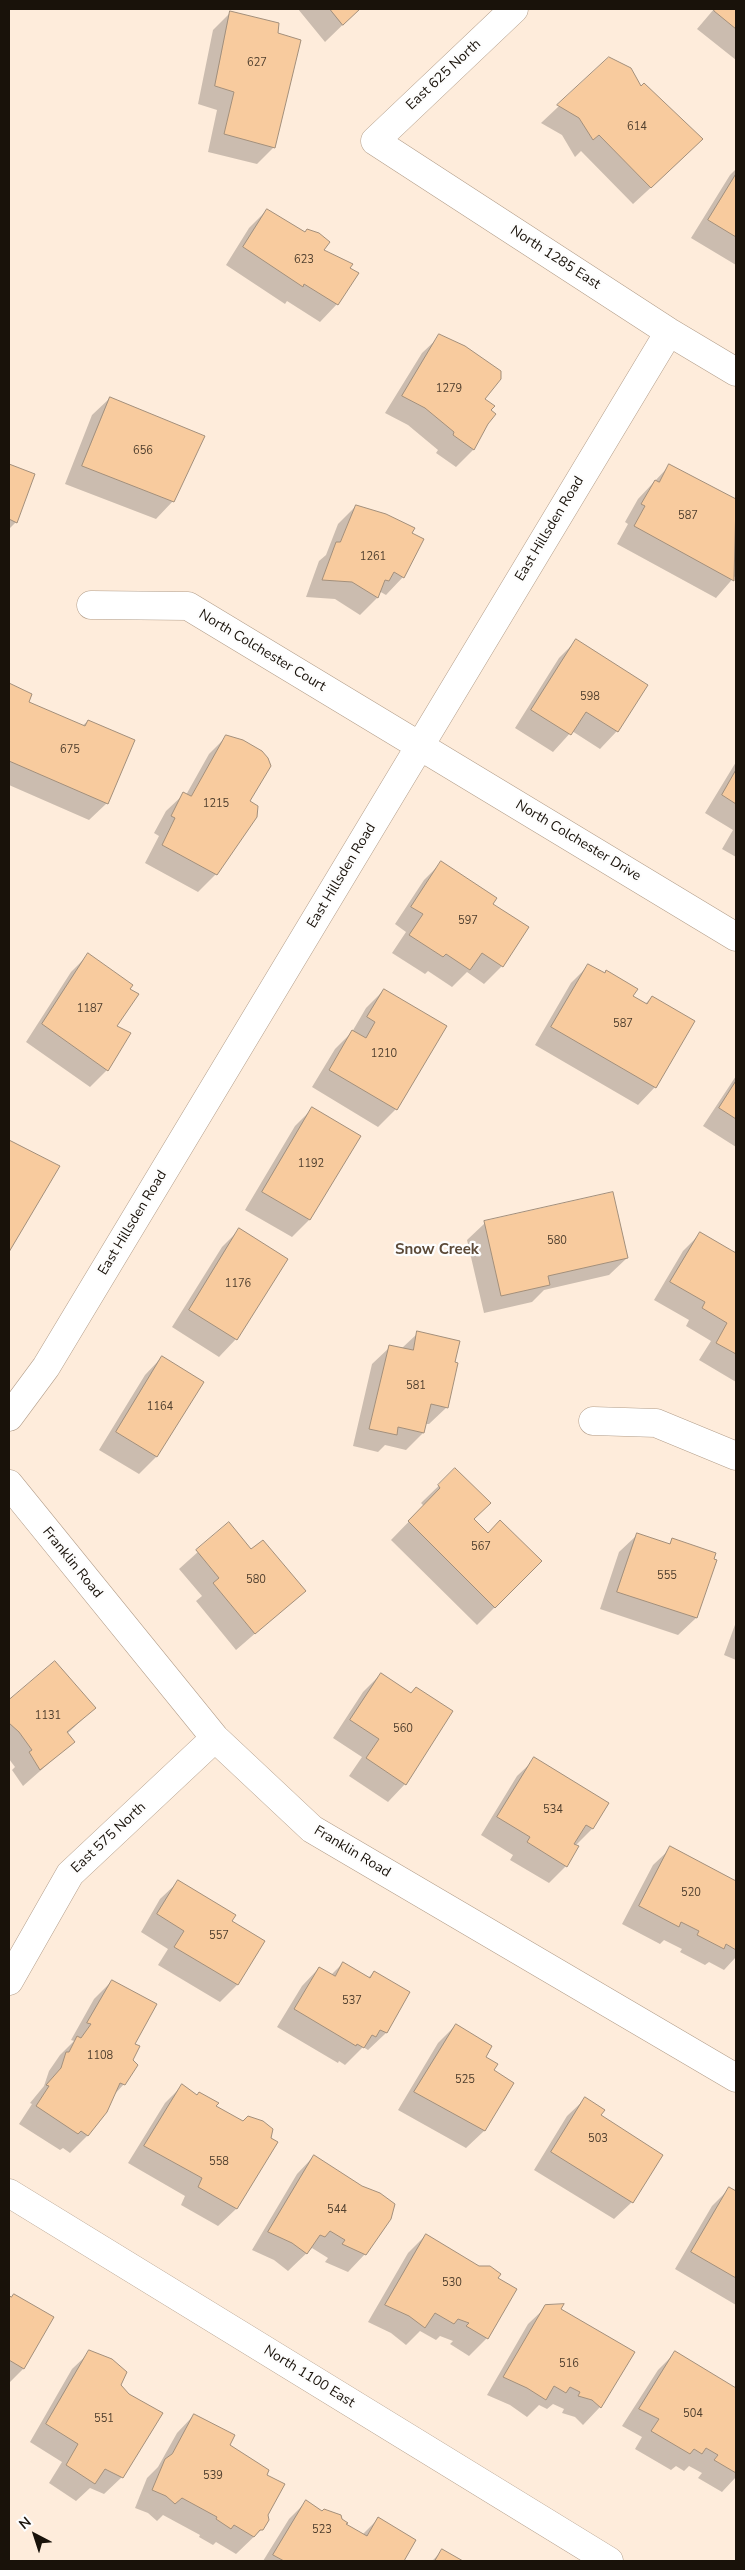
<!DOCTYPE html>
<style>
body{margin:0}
#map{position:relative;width:745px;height:2570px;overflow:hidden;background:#feecdb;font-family:"Nunito Sans",sans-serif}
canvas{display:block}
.frame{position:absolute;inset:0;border:10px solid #19120a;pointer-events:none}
.north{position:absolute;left:10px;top:2510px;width:50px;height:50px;-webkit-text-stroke:4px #fdfdfd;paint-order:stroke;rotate:320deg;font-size:14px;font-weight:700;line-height:20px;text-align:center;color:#19120a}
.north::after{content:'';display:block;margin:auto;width:18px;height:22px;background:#19120a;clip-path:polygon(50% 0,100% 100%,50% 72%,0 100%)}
</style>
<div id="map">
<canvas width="745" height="2570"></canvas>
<div class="frame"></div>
<div class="north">N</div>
</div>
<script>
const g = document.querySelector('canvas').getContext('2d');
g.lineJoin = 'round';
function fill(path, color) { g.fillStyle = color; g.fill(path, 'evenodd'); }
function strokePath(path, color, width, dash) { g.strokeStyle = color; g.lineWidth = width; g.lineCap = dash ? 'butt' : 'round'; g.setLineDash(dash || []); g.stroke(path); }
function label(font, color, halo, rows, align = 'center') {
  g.font = font + ' "Nunito Sans",sans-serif'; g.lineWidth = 4.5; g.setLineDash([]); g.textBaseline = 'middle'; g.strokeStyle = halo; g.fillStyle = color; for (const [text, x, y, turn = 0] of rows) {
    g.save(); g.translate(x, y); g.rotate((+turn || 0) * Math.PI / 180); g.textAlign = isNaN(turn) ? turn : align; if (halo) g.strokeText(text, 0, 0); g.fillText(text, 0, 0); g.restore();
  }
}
fill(new Path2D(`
 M298,9H359L325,42Z
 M714,9H736V60L697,29Z
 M230,13L274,147L257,164L208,152L217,110L198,104L213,30Z
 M609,59L684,157L633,204L581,151L575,157L562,135L541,123Z
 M736,169V265L691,238L730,175Z
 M267,210L322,250L337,304L320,322L287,301L285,304L226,265L249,228Z
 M440,336L489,410L487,423L473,450L456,467L436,453L438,450L408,425L385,413L422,353Z
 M110,398L173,501L156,519L65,484L92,415Z
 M9,465L34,475L16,522L9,529Z
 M669,466L736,500V575L716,598L617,544L628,524L625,522L638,499Z
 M356,506L410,533L403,577L386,595L379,591L377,598L360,615L335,599L306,597L319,561L326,555L338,524Z
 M576,641L617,731L600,749L572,731L553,752L515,728L559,658Z
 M9,685L31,694L27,702L82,726L88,721L107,803L89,820L9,785Z
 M226,737L248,801L216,874L198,892L145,863L159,836L154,833L166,811L184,794L186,795L209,754Z
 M736,762V857L722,849L733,830L705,813Z
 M441,863L491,904L527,928L502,966L484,984L467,972L452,987L428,971L425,974L392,953L406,932L395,924L424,880Z
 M88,955L115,1026L107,1070L90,1087L26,1042L71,972Z
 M589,965L645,1004L652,997L655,1087L638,1105L535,1045L571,983Z
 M384,990L446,1027L396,1109L378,1127L312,1087L335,1049L352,1032L366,1008Z
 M736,1076V1147L703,1126Z
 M312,1109L359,1137L309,1220L292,1237L245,1210L295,1126Z
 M9,1141L58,1166L9,1250Z
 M485,1223L627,1258L609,1275L544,1290L532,1302L484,1313L467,1240Z
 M239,1230L236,1339L219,1357L172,1327L222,1247Z
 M700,1234L736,1255V1382L699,1360L711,1341L686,1326L689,1320L654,1300L683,1251Z
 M418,1333L447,1407L429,1424H425L423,1433L406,1450L385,1445L378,1452L353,1446L372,1364L390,1347L401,1349Z
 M162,1357L156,1457L139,1474L99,1450L145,1375Z
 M455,1470L472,1519L488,1534L541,1561L477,1625L391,1540L424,1506L421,1503Z
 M229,1524L251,1551L304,1591L236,1650L196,1601L202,1596L179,1569Z
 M637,1535L668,1545L673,1540L696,1618L678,1635L600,1609L619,1552Z
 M736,1622V1660L724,1655Z
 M55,1663L94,1708L67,1734L73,1742L23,1786L12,1770L15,1767L9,1759V1701Z
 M381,1674L411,1693L416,1688L405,1784L388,1802L349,1776L362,1757L333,1738L363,1692Z
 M535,1759L608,1804L592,1829L575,1846L566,1866L549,1883L510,1860L513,1855L481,1835L517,1776Z
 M671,1848L736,1882V1957L724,1970L709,1962L705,1965L680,1952L682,1949L664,1940L660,1944L622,1924L653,1865Z
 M178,1882L231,1922L263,1941L237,1985L220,2002L158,1965L168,1949L141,1932L160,1899Z
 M343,1963L368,1978L374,1972L408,1993L386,2033L368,2050L363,2047L345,2065L339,2061L338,2063L277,2027L302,1986L319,1968L331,1975Z
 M112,1981L131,2060L124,2084L113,2096L87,2136L70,2153L63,2148L60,2150L19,2124L32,2104L30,2103L44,2086L49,2071L60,2055L74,2041L71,2040L94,1999Z
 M456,2025L484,2058L492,2071L513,2083L484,2131L466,2148L398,2110L438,2043Z
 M182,2086L276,2142L236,2209L218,2226L181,2205L185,2196L128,2163L165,2103Z
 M585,2099L600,2116L632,2202L614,2219L534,2170L567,2116Z
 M314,2156L365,2254L348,2272L325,2262L328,2258L312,2248L288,2271L274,2260L252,2250L297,2174Z
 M730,2188L736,2192V2305L675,2269L712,2206Z
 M426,2235L515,2289L487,2338L469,2356L450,2344L453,2341L440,2336L436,2340L420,2331L406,2345L391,2333L368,2322L408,2253Z
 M9,2297L52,2318L23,2369L9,2383Z
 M546,2307L559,2309L633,2352L600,2407L583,2425L575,2417L562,2413L564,2409L553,2404L547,2409L539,2405L527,2417L510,2405L487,2395L528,2324Z
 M90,2352L120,2385L122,2477L104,2494L90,2488L76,2501L49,2483L62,2462L30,2442L72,2369Z
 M676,2352L736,2389V2477L722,2492L698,2478L702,2473L689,2466L684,2471L676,2466L671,2470L635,2449L642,2437L622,2426L658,2370Z
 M194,2415L266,2476L267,2515L262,2529L236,2554L216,2542L213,2545L199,2537L200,2535L163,2515L157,2521L148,2513L135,2508L147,2478L158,2467L177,2433Z
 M306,2502L362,2535L378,2519L415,2541L403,2561H263L289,2519Z
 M442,2551L460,2561H432Z`), '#0003');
const building = new Path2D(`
 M330,9H360L343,25Z
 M715,9H736V29L714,11Z
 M230,11L279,23L278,33L301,40L275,148L224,134L234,92L215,86Z
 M609,57L631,68L641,86L644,83L703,139L651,188L599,135L593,140L579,118L557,105Z
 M736,174V237L708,220Z
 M267,209L305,232L307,229L319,233L330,242L324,250L353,264L350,268L359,273L338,305L304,284L303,287L243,247Z
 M439,334L465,346L501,371V379L485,399L495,406L491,410L496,414L488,424L474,450L453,435L454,432L425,408L402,396Z
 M110,397L205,436L174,502L82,466Z
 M9,464L35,474L17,523L9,519Z
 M669,464L736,499L734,581L634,526L645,506L641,504L655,480L659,482Z
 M356,505L386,514L415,528L412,533L424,539L404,578L394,572L389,581L385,580L378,598L352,582L322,580L336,542H340Z
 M576,639L648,685L618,732L586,712L571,735L531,710Z
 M9,683L32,694L29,702L85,726L88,720L135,740L108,804L9,761Z
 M226,735L243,740L262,751L268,758L271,766L250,801L258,806L257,817L217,875L162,845L175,818L171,816L183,792L191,796Z
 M736,770V804L722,795Z
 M441,861L497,898L493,904L529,927L503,967L482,953L470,970L446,954L443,957L409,935L423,914L411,907Z
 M88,953L133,985L130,989L139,994L117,1026L131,1033L108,1071L42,1024Z
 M588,964L605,973L606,970L638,989L633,996L647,1004L652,996L695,1021L656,1088L551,1027Z
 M384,989L447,1026L397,1110L329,1070L352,1030L366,1038L375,1022L367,1017Z
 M736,1081V1119L719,1108Z
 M312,1107L361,1136L310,1220L262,1192Z
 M9,1140L60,1166L9,1252Z
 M613,1192L628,1258L548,1276L550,1285L501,1296L484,1221Z
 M239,1228L288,1259L237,1340L189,1310Z
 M700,1232L736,1253V1354L716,1343L727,1323L702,1308L705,1302L670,1282Z
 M417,1331L460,1341L455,1362L458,1363L448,1408L431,1404L424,1433L398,1427L397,1435L369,1429L389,1345L413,1350Z
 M162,1356L204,1382L157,1457L116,1432Z
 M455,1468L491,1503L474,1519L488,1533L500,1520L542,1561L495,1608L408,1521L440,1488L438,1485Z
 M229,1522L251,1549L263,1540L306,1591L255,1634L213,1583L219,1578L196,1550Z
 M637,1533L670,1544L672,1538L716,1553L714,1559L717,1560L697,1618L617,1592Z
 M55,1661L96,1708L67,1732L75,1742L40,1770L29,1752L32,1750L19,1732L9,1723V1700Z
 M381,1673L411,1693L416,1687L453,1711L406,1785L366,1758L379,1739L350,1720Z
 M534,1757L609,1803L593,1829L586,1825L574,1844L579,1846L567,1867L527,1842L530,1837L497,1817Z
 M670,1846L736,1881V1950L726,1944L724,1949L697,1935L699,1931L681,1922L679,1927L639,1906Z
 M178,1880L236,1915L232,1921L265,1941L238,1985L174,1947L184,1931L157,1914Z
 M343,1962L370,1978L374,1971L410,1992L387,2033L380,2030L376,2037L372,2035L364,2048L357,2044L356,2046L294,2009L319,1967L335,1976Z
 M112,1980L157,2004L135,2044L140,2046L133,2060L138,2065L125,2085L120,2083L107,2112L88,2136L81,2131L78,2134L36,2106L49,2086L46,2085L61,2068L66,2052H69L77,2036L81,2038L91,2024L87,2023Z
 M456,2024L492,2046L486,2057L498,2064L494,2070L514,2083L485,2131L414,2092Z
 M182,2084L197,2095L199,2092L219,2103L216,2106L243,2121L248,2116L263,2121L273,2129L271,2138L278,2142L237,2209L198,2187L202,2178L144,2146Z
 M585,2097L605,2110L601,2115L663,2155L633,2203L551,2152Z
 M314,2155L362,2186L380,2193L395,2204L391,2219L366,2255L342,2244L345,2240L330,2231L325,2237L320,2235L307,2254L292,2243L268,2232Z
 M729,2187L736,2191V2278L691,2252Z
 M426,2234L479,2266H490L501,2274L498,2278L517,2289L488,2339L466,2326L469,2323L458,2319L454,2324L435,2313L425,2328L409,2316L385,2305Z
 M14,2294L54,2317L24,2369L9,2360V2295L11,2297Z
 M564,2304L561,2309L635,2352L601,2408L592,2400L578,2396L580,2392L570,2387L566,2393L554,2386L546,2400L527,2388L503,2377L545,2305Z
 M89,2350L112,2359L127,2372L121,2385L129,2394L163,2413L123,2478L105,2469L95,2484L66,2465L78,2444L46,2424Z
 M675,2351L736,2388V2473L714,2460L718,2455L706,2448L702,2454L694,2449L690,2454L651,2431L659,2419L639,2409Z
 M194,2414L235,2435L230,2445L269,2470L267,2475L285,2484L268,2515L269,2520L263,2530H260L254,2537L234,2525L231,2529L216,2519L217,2517L182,2498L175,2504L166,2496L152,2490L165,2459L172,2454Z
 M306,2500L322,2511L324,2509L341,2515L342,2519L348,2523L346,2524L367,2536L378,2517L416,2540L404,2561H284L273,2555Z
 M442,2549L463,2561H435Z`);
fill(building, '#f8cb9e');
strokePath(building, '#a38f7b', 1);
const minor = new Path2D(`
 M514,9L375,141L669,332L736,372
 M91,605L188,606L736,937
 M9,1417L46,1367L669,332
 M593,1421L656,1423L736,1456
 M9,1484L215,1738L312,1829L736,2078
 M9,1981L70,1874L215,1738
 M9,2193L609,2561`);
strokePath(minor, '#b29d89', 29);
strokePath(minor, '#fff', 28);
label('11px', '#51402f', null, [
 ["627",257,63],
 ["614",637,127],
 ["623",304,260],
 ["1279",449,389],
 ["656",143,451],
 ["587",688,516],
 ["1261",373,557],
 ["598",590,697],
 ["675",70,750],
 ["1215",216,804],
 ["597",468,921],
 ["1187",90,1009],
 ["587",623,1024],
 ["1210",384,1054],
 ["1192",311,1164],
 ["580",557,1241],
 ["1176",238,1284],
 ["581",416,1386],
 ["1164",160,1407],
 ["567",481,1547],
 ["555",667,1576],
 ["580",256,1580],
 ["1131",48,1716],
 ["560",403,1729],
 ["534",553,1810],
 ["520",691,1893],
 ["557",219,1936],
 ["537",352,2001],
 ["1108",100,2056],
 ["525",465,2080],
 ["503",598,2139],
 ["558",219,2162],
 ["544",337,2210],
 ["530",452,2283],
 ["516",569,2364],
 ["504",693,2414],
 ["551",104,2419],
 ["539",213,2476],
 ["523",322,2530]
]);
label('14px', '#19120a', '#fdfdfd', [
 ["East 625 North",444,75,-43],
 ["North 1285 East",555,258,33],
 ["East Hillsden Road",550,529,-59],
 ["North Colchester Court",262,651,31],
 ["North Colchester Drive",578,841,31],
 ["East Hillsden Road",342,876,-59],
 ["East Hillsden Road",133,1223,-59],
 ["Franklin Road",72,1563,51],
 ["East 575 North",109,1838,-43],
 ["Franklin Road",352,1852,31],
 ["North 1100 East",309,2377,32]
]);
label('bold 15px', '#5b4937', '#fdfdfd', [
 ["Snow Creek",437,1250]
]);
</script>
